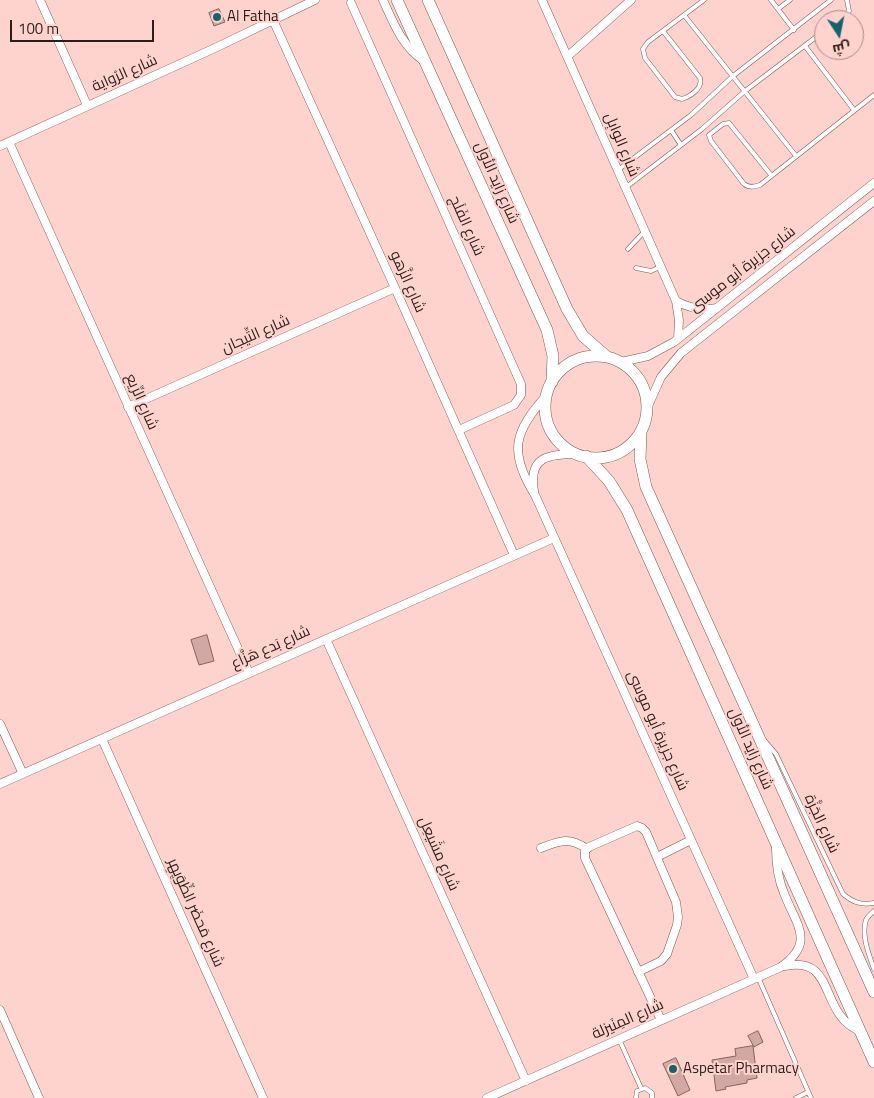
<!DOCTYPE html>
<meta charset="utf-8">
<style>
body{margin:0}
#map{position:relative;width:874px;height:1098px;overflow:hidden;background:#fed3ce;font-family:"Titillium Web",Cairo,sans-serif}
canvas{display:block}
.north{position:absolute;left:814px;top:10px;width:50px;height:50px;box-sizing:border-box;background:#fed3ce;border:1px solid #aa8a86;border-radius:50%;rotate:169deg;font-size:14px;font-weight:700;line-height:20px;text-align:center;color:#2c1d1b}
.north::after{content:'';display:block;margin:auto;width:18px;height:22px;background:#16636c;clip-path:polygon(50% 0,100% 100%,50% 72%,0 100%)}
.scale{position:absolute;left:10px;top:20px;width:144px;height:22px;box-sizing:border-box;border:2px solid #2c1d1b;border-top:0;padding-left:6px;font-size:15px;line-height:18px;white-space:nowrap;color:#2c1d1b;-webkit-text-stroke:4px #fed3ce;paint-order:stroke}
</style>
<div id="map">
<canvas width="874" height="1098"></canvas>
<div class="north">ش</div>
<div class="scale">100 m</div>
</div>
<script>
const g = document.querySelector('canvas').getContext('2d');
g.lineJoin = 'round';
function fill(path, color) { g.fillStyle = color; g.fill(path, 'evenodd'); }
function strokePath(path, color, width, dash) { g.strokeStyle = color; g.lineWidth = width; g.lineCap = dash ? 'butt' : 'round'; g.setLineDash(dash || []); g.stroke(path); }
function label(font, color, halo, rows, align = 'center') {
  g.font = font + ' "Titillium Web",Cairo,sans-serif'; g.lineWidth = 4; g.setLineDash([]); g.textBaseline = 'middle'; g.strokeStyle = halo; g.fillStyle = color; for (const [text, x, y, turn = 0] of rows) {
    g.save(); g.translate(x, y); g.rotate((+turn || 0) * Math.PI / 180); g.textAlign = isNaN(turn) ? turn : align; if (halo) g.strokeText(text, 0, 0); g.fillText(text, 0, 0); g.restore();
  }
}
const building = new Path2D(`
 M219,9L225,22L214,26L209,13Z
 M207,635L214,661L199,665L191,640Z
 M758,1031L763,1042L754,1047L748,1036Z
 M753,1046L757,1078L747,1080V1083L725,1087L726,1089L716,1091L712,1060L736,1056L735,1049Z
 M676,1058L690,1090L678,1096L663,1064Z`);
fill(building, '#d1a8a3');
strokePath(building, '#86625d', 1);
const lane = new Path2D(`
 M771,0L794,30
 M778,9L790,0
 M684,15L796,156
 M839,20L849,11L847,0
 M663,31L700,78C703,88 691,96 682,99L675,97L645,58L643,49L648,42L704,0
 M805,46L854,110
 M671,130L681,145
 M618,170L691,115L733,76L831,0
 M771,175L729,123L723,124L709,135L711,141L744,184C749,188 754,187 760,185L874,95
 M625,188L702,129L745,91L824,31
 M628,249L644,232
 M636,268L651,271L660,267
 M764,740L776,754L843,894C854,903 861,905 874,903
 M874,911C872,913 867,917 866,920C861,935 869,955 874,969
 M758,977L811,1098
 M619,1039L641,1088
 M636,1098L637,1091L645,1088L652,1093V1098
 M796,1098L808,1092`);
const street = new Path2D(`
 M40,0L87,105
 M383,0C394,24 402,46 424,61
 M542,0L676,301L679,320L678,339
 M351,3L521,384V395L514,405L459,430
 M273,20L395,288L514,555
 M568,56L631,0
 M9,142L249,673
 M0,146L215,48L315,0
 M676,301C689,308 702,311 717,308
 M621,362L648,356L674,342L874,183
 M547,395C514,431 508,452 535,495L754,979
 M648,406L661,377L681,353L874,201
 M128,407L395,288
 M534,491C528,456 549,454 578,454
 M326,639L526,1081
 M0,724L23,774
 M102,739L263,1098
 M0,784L554,538
 M541,848C559,841 569,836 587,849
 M657,857L691,840
 M785,966C837,955 818,1014 860,1031
 M638,972L661,961L667,954L677,925L678,917L676,902L646,832L642,828L637,826L589,847L585,851V858L661,1020
 M0,1010L39,1098
 M487,1098L781,967C816,942 796,925 784,893C778,879 776,863 776,848`);
const secondary = new Path2D(`
 M397,0L547,330L553,356L552,382
 M428,0L567,309L583,336L607,357
 M545 407a51 51 0 1 1 102 0a51 51 0 1 1-102 0Z
 M641,431L640,459L646,487L874,992
 M586,456L609,481L627,510L874,1062`);
strokePath(lane, '#7b5753', 5);
strokePath(street, '#7b5753', 9);
strokePath(secondary, '#7b5753', 12);
strokePath(lane, '#fff', 4);
strokePath(street, '#fff', 8);
strokePath(secondary, '#fff', 11);
for (const [x, y, r, color] of [
 [217,17,5,"#16636c"],
 [673,1069,5,"#16636c"]
]) { const dot = new Path2D(); dot.arc(x, y, r, 0, 2 * Math.PI); g.fillStyle = color; g.fill(dot); strokePath(dot, '#fed3ce', 2); }
label('15px', '#2c1d1b', '#fed3ce', [
 ["Al Fatha",227,17],
 ["Aspetar Pharmacy",683,1069]
], 'left');
label('15px', '#2c1d1b', '#fed3ce', [
 ["شارع الرُواية",125,74,-24],
 ["شارع الوابِل",621,145,67],
 ["شارع زايد الأول",496,183,66],
 ["شارع الفَلَج",466,226,66],
 ["شارع جزيرة أبو موسى",743,270,-38],
 ["شارع الزَّهو",407,282,66],
 ["شارع التِّيجان",256,335,-24],
 ["شارع الرِّيع",141,402,66],
 ["شارع بَدع هَزَّاع",271,648,-24],
 ["شارع جزيرة أبو موسى",657,731,66],
 ["شارع زايد الأول",750,749,66],
 ["شارع الجَزَّة",821,824,65],
 ["شارع مشَيعِل",438,854,66],
 ["شارع مَحضَر الظِّوَيِهِر",195,913,66],
 ["شارع المِنَيزلة",628,1020,-24]
]);
</script>
